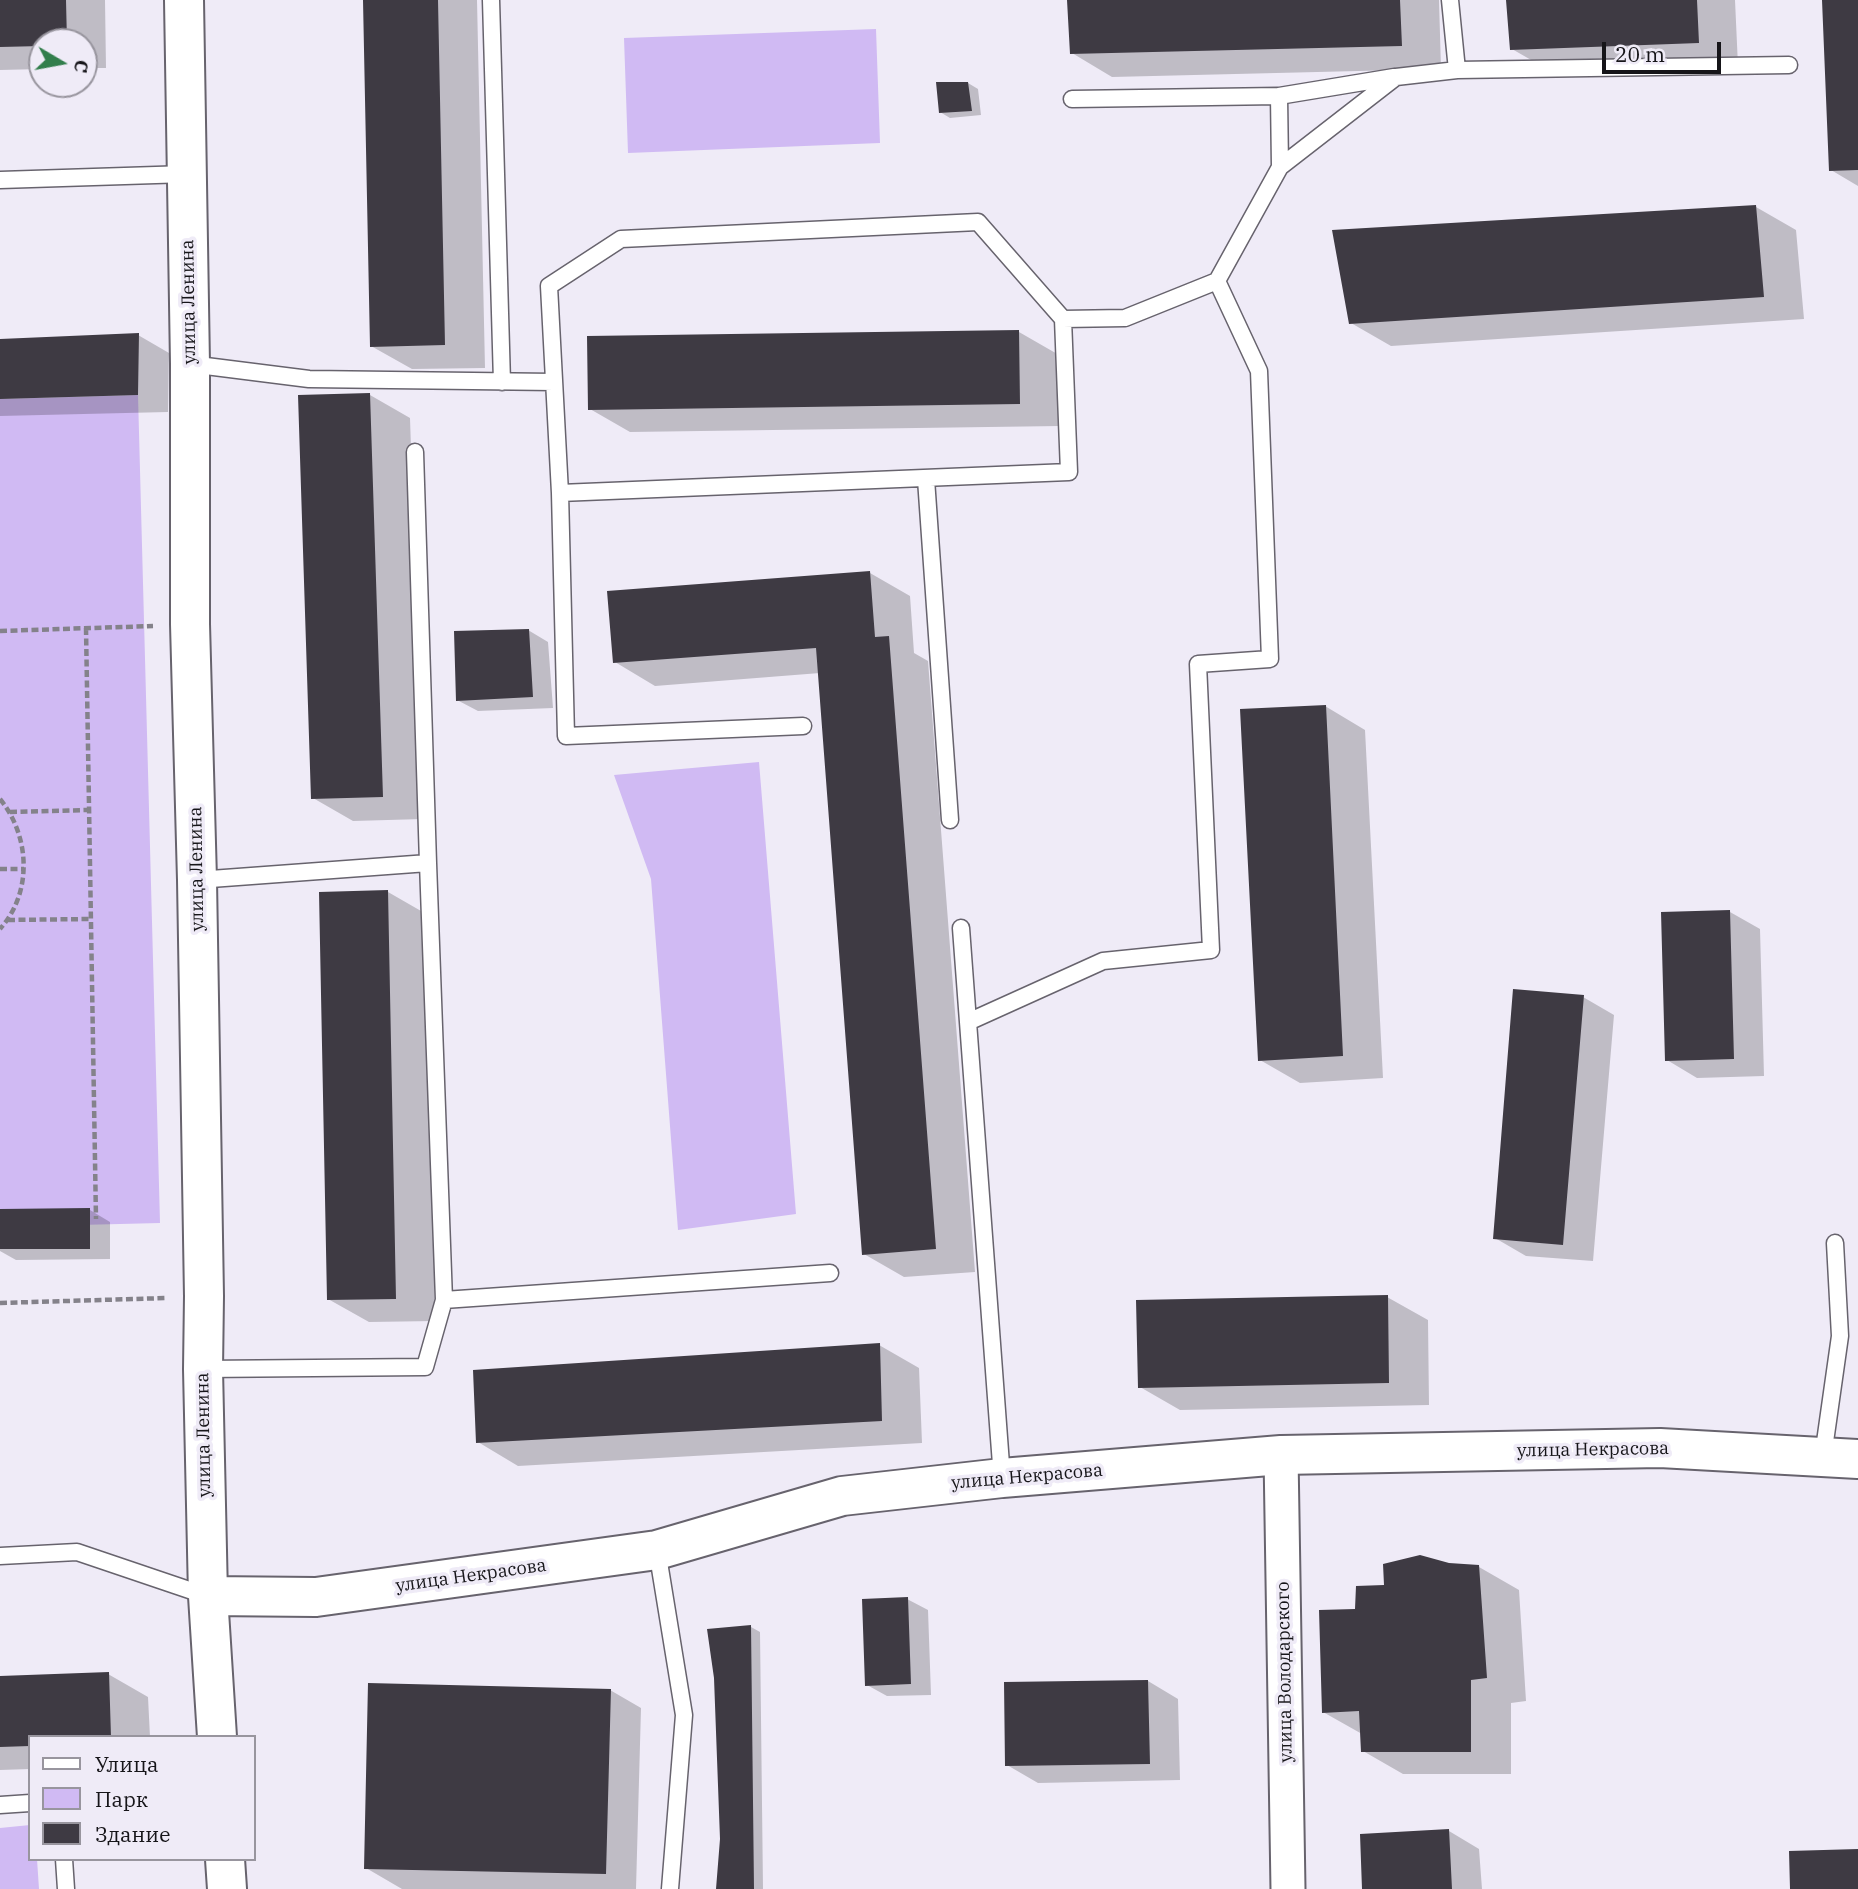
<!DOCTYPE html>
<meta charset="utf-8">
<style>
body{margin:0}
#map{position:relative;width:1858px;height:1889px;overflow:hidden;background:#efebf7;font-family:"IBM Plex Serif",serif}
canvas{display:block}
.legend{position:absolute;left:28px;top:1735px;width:228px;height:126px;box-sizing:border-box;background:#efebf7;border:2px solid #98959e;margin:0;padding:9px 12px;list-style:none;font-size:21px;color:#161519}
.legend li{display:flex;align-items:center;gap:14px;height:35px}
.legend b{width:35px;border:2px solid #98959e}
.north{position:absolute;left:28px;top:28px;width:70px;height:70px;box-sizing:border-box;background:#efebf7;border:2px solid #98959e;border-radius:50%;rotate:100deg;font-size:19px;font-weight:700;line-height:28px;text-align:center;color:#161519}
.north::after{content:'';display:block;margin:auto;width:24px;height:32px;background:#327e4c;clip-path:polygon(50% 0,100% 100%,50% 72%,0 100%)}
.scale{position:absolute;left:1602px;top:42px;width:119px;height:32px;box-sizing:border-box;border:4px solid #161519;border-top:0;padding-left:9px;font-size:21px;line-height:24px;white-space:nowrap;color:#161519;-webkit-text-stroke:5px #efebf7;paint-order:stroke}
</style>
<div id="map">
<canvas width="1858" height="1889"></canvas>
<ul class="legend">
<li><b style="height:9px;background:#fff"></b>Улица</li>
<li><b style="height:19px;background:#d0baf3"></b>Парк</li>
<li><b style="height:19px;background:#3e3a43"></b>Здание</li>
</ul>
<div class="north">С</div>
<div class="scale">20 m</div>
</div>
<script>
const g = document.querySelector('canvas').getContext('2d');
g.lineJoin = 'round';
function fill(path, color) { g.fillStyle = color; g.fill(path, 'evenodd'); }
function strokePath(path, color, width, dash) { g.strokeStyle = color; g.lineWidth = width; g.lineCap = dash ? 'butt' : 'round'; g.setLineDash(dash || []); g.stroke(path); }
function label(font, color, halo, rows, align = 'center') {
  g.font = font + ' "IBM Plex Serif",serif'; g.lineWidth = 7; g.setLineDash([]); g.textBaseline = 'middle'; g.strokeStyle = halo; g.fillStyle = color; for (const [text, x, y, turn = 0] of rows) {
    g.save(); g.translate(x, y); g.rotate((+turn || 0) * Math.PI / 180); g.textAlign = isNaN(turn) ? turn : align; if (halo) g.strokeText(text, 0, 0); g.fillText(text, 0, 0); g.restore();
  }
}
fill(new Path2D(`
 M876,29L880,143L628,153L624,38Z
 M138,395L160,1223L0,1227V399Z
 M759,762L796,1214L678,1230L651,879L614,775Z
 M30,1825V1859H37L39,1889H0V1828Z`), '#d0baf3');
fill(new Path2D(`
 M0,0H105L106,68H84V42H42V69L0,70Z
 M365,0H477L485,368L412,369L371,346Z
 M1069,0H1439L1441,69L1112,77L1072,53Z
 M1508,0H1735L1738,66L1552,72L1512,49Z
 M1824,0H1858V186L1831,170Z
 M968,83L978,89L981,115L950,118L940,112Z
 M1756,207L1796,230L1804,319L1391,346L1351,323Z
 M1019,332L1059,355L1060,426L630,432L590,409L589,338Z
 M138,335L169,353L168,412L0,416V341Z
 M370,395L410,418L423,819L353,821L313,798Z
 M870,573L910,596L914,653L928,661L975,1272L904,1277L864,1254L820,673L655,686L615,662Z
 M528,630L548,642L553,708L478,711L457,700Z
 M1325,706L1365,730L1383,1078L1300,1083L1260,1060Z
 M388,892L428,915L435,1321L369,1322L328,1299Z
 M1730,912L1760,929L1764,1076L1697,1078L1667,1060Z
 M1583,997L1614,1015L1593,1261L1526,1256L1495,1238Z
 M90,1210L110,1222V1259L16,1260L0,1251V1211Z
 M1387,1297L1428,1320L1429,1405L1180,1410L1140,1387Z
 M879,1345L919,1368L922,1443L518,1466L478,1442Z
 M1479,1567L1519,1590L1526,1701L1511,1703V1774H1403L1363,1751L1362,1734L1323,1712L1356,1611L1386,1587Z
 M907,1599L928,1610L931,1695L887,1696L867,1685Z
 M751,1627L760,1632L763,1889H717L722,1839L715,1678Z
 M108,1674L148,1697L150,1737H30V1769L0,1770V1677Z
 M1148,1681L1178,1699L1180,1780L1038,1783L1007,1765Z
 M610,1690L641,1708L636,1889H402L366,1868Z
 M1449,1831L1479,1849L1482,1889H1364Z`), '#0003');
fill(new Path2D(`
 M0,0H66L67,42H42V46L0,47Z
 M363,0H438L445,345L370,347Z
 M1067,0H1400L1402,46L1070,54Z
 M1506,0H1697L1699,43L1510,50Z
 M1822,0H1858V170L1829,171Z
 M936,82H968L972,111L939,113Z
 M1756,205L1764,297L1349,324L1332,230Z
 M1019,330L1020,404L588,410L587,336Z
 M139,333L138,395L0,399V339Z
 M370,393L383,797L311,799L298,395Z
 M870,571L875,637L889,636L936,1249L862,1255L816,648L613,663L607,591Z
 M529,629L533,697L456,701L454,631Z
 M1326,705L1343,1056L1258,1061L1240,709Z
 M388,890L396,1299L327,1300L319,892Z
 M1730,910L1734,1059L1665,1061L1661,912Z
 M1513,989L1584,995L1563,1245L1493,1239Z
 M90,1208V1249H0V1209Z
 M1388,1295L1389,1383L1138,1388L1136,1300Z
 M880,1343L882,1421L476,1443L473,1370Z
 M1420,1555L1449,1563L1479,1565L1487,1678L1471,1680V1752H1361L1359,1711L1322,1713L1319,1610L1355,1609L1356,1586L1384,1585L1383,1564Z
 M908,1597L911,1684L865,1686L862,1599Z
 M751,1625L754,1889H716L720,1839L714,1678L707,1629Z
 M109,1672L111,1737H30V1746L0,1747V1676Z
 M1148,1680L1150,1764L1005,1766L1004,1682Z
 M368,1683L611,1689L606,1874L364,1869Z
 M1449,1829L1452,1889H1362L1360,1834Z
 M1858,1849V1889H1790L1789,1851Z`), '#3e3a43');
const lane = new Path2D(`
 M491,0L502,382
 M1450,0L1457,70L1789,65
 M1279,96L1394,77
 M1072,99L1279,96L1280,167
 M0,180L187,174
 M190,364L309,379L554,382
 M415,452L428,863
 M926,479L950,820
 M560,493L1069,472L1063,319
 M803,726L566,736L560,493L549,286L621,239L978,222L1063,319L1125,318L1217,281L1280,167L1396,77L1457,70
 M197,880L428,863L444,1300L830,1273
 M961,928L1002,1478
 M968,1022L1103,961L1211,950L1198,664L1270,659L1259,371L1217,281
 M203,1369L425,1367L444,1300
 M1823,1456L1840,1336L1835,1243
 M657,1550L684,1715L670,1889
 M0,1556L77,1552L207,1596
 M0,1805L30,1803
 M64,1859L66,1889`);
const street = new Path2D(`
 M1281,1455L1288,1889`);
const secondary = new Path2D(`
 M184,0L190,364V624L197,880L204,1296L203,1369L208,1596L217,1737
 M208,1596L316,1597L657,1550L842,1496L1002,1478L1281,1455L1660,1448L1858,1459
 M225,1859L227,1889`);
strokePath(lane, '#67636d', 19);
strokePath(street, '#67636d', 37);
strokePath(secondary, '#67636d', 42);
strokePath(new Path2D(`
 M86,628L96,1219
 M0,631L153,626
 M0,799C30,836 33,892 0,929
 M10,812L88,810
 M0,869H24
 M8,920L90,919
 M0,1303L167,1298`), '#84828a', 4.5, [7, 3.5]);
strokePath(lane, '#fff', 16);
strokePath(street, '#fff', 33);
strokePath(secondary, '#fff', 38);
label('18px', '#161519', '#efebf7', [
 ["улица Ленина",189,302,-91],
 ["улица Ленина",197,869,-91],
 ["улица Ленина",204,1435,-91],
 ["улица Некрасова",1593,1450,-1],
 ["улица Некрасова",1027,1477,-5],
 ["улица Некрасова",471,1576,-8],
 ["улица Володарского",1285,1672,-91]
]);
</script>
